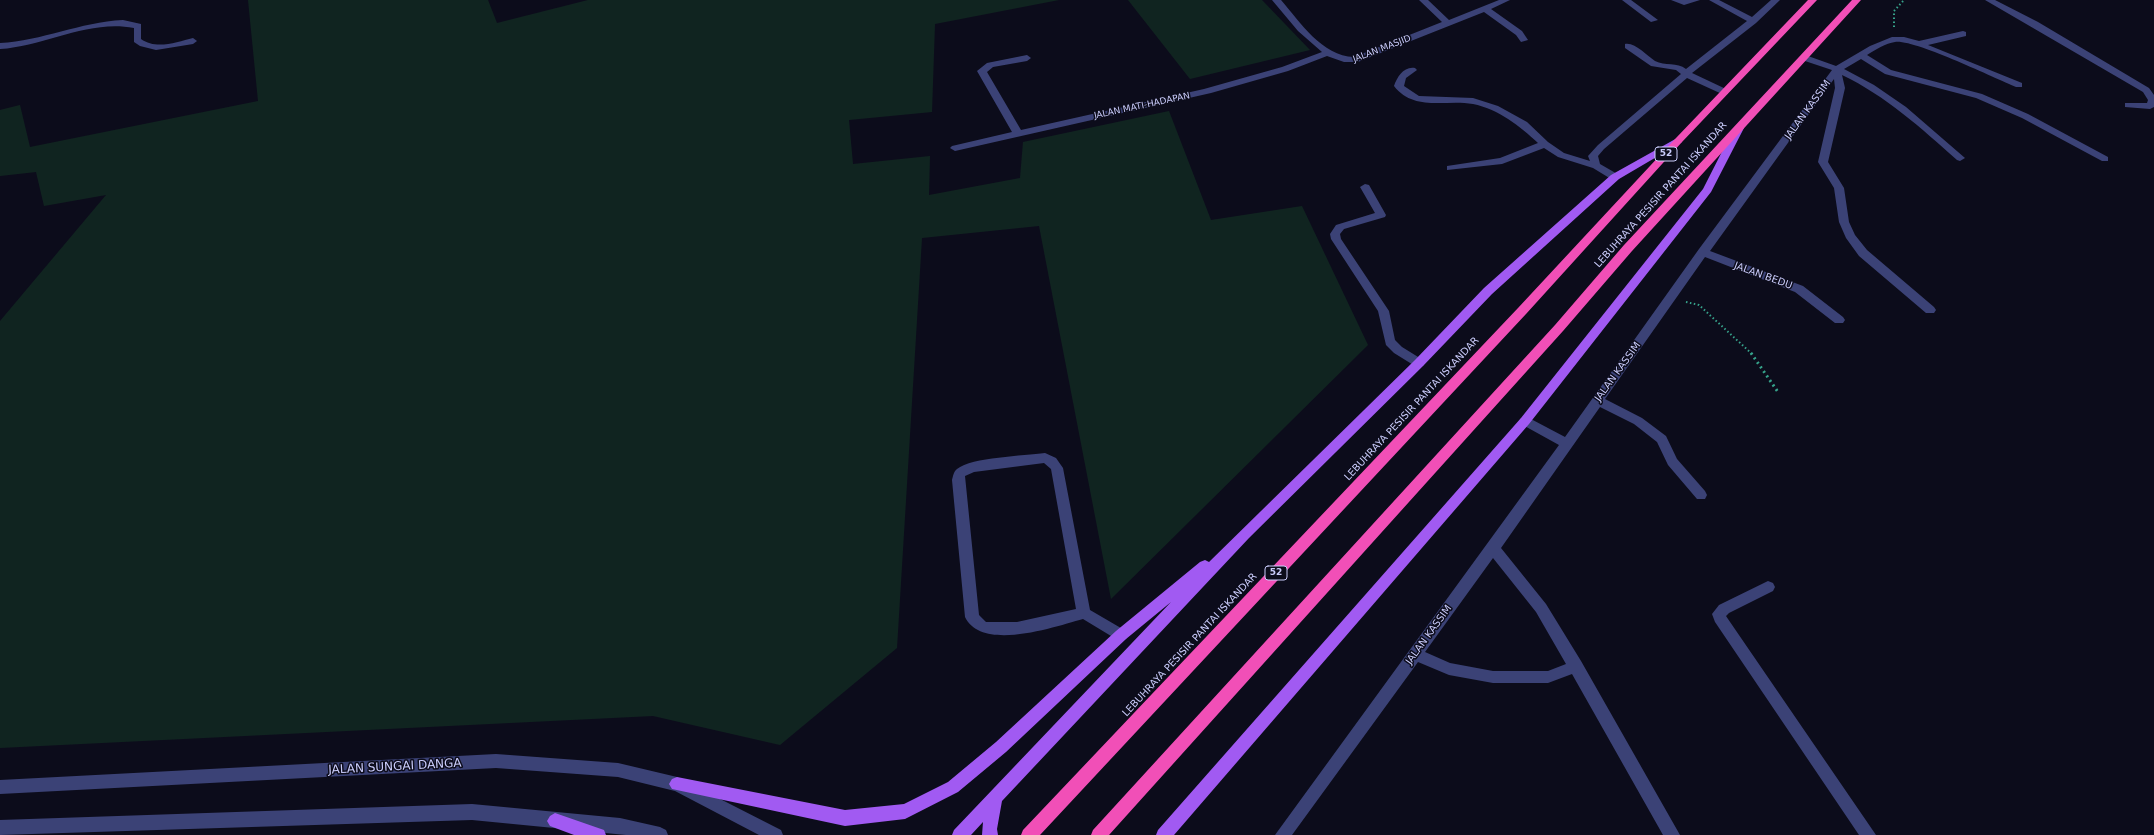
<!DOCTYPE html>
<style>
body{margin:0}
canvas{display:block;background:#0c0c1b}
</style>
<canvas width="2154" height="835"></canvas>
<script>
const g = document.querySelector('canvas').getContext('2d');
g.lineJoin = 'round';
function fill(path, color) { g.fillStyle = color; g.fill(path, 'evenodd'); }
function strokePath(path, color, width, dash) { g.strokeStyle = color; g.lineWidth = width; g.lineCap = dash ? 'butt' : 'round'; g.setLineDash(dash || []); g.stroke(path); }
function label(font, color, halo, rows, align = 'center') {
  g.font = font + ' "DejaVu Sans",sans-serif'; g.lineWidth = 3; g.setLineDash([]); g.textBaseline = 'middle'; g.strokeStyle = halo; g.fillStyle = color; for (const [text, x, y, turn = 0] of rows) {
    g.save(); g.translate(x, y); g.rotate((+turn || 0) * Math.PI / 180); g.textAlign = isNaN(turn) ? turn : align; if (halo) g.strokeText(text, 0, 0); g.fillText(text, 0, 0); g.restore();
  }
}
fill(new Path2D(`
 M248,0H488L497,23L588,0H1059L935,24L932,112L849,120L853,164L930,156L929,195L1020,178L1023,142L1169,111L1211,220L1302,206L1368,345L1111,599L1039,226L922,238L897,648L780,745L653,716L0,748V321L106,195L44,206L36,172L0,176V110L20,105L30,147L258,101Z
 M1128,0H1262L1310,50L1190,79Z`), '#102420');
strokePath(new Path2D(`
 M1894,27V11L1904,0
 M1686,302L1699,305L1752,354`), '#36a38b', 2, [1.5, 2.5]);
strokePath(new Path2D(`
 M1751,353L1778,392`), '#36a38b', 3, [2, 3.5]);
fill(new Path2D(`
 M1272,0H1281C1300,22 1322,56 1354,57L1442,22L1419,0H1428L1449,20L1499,0H1510L1491,9L1522,31L1528,40L1521,42L1516,35L1484,12L1358,62H1344L1327,56L1288,71L1211,93L955,151L950,148L952,146L1012,132L977,71L987,63L1027,55L1031,58L1027,61L993,67L987,72L1021,130L1204,89L1282,67L1322,52L1298,31Z
 M1622,0H1631L1658,20L1651,22Z
 M1671,0H1700L1684,5Z
 M1709,0H1719L1752,17L1771,0H1780L1756,23L1692,73L1728,90V94H1722L1687,78L1604,149L1598,156L1600,164L1619,175V179H1611L1593,168L1558,157L1544,148L1502,164L1447,170V166L1500,158L1538,143C1520,126 1498,109 1473,104C1446,99 1414,112 1394,86C1397,77 1404,66 1415,68L1417,70L1406,78L1404,86L1419,96L1473,98L1498,106L1527,122L1548,142L1564,153L1590,161L1588,156L1598,145L1681,74L1676,70L1651,66L1625,48V44C1635,42 1647,56 1655,61C1665,66 1677,62 1686,69L1747,21Z
 M1985,0H1995L2038,22L2149,88L2154,95V107L2150,109L2125,107V103H2147L2148,100L2143,92Z
 M123,20L141,24V39C156,50 177,42 193,38L197,41L193,44L156,50L140,46L134,42V28C89,19 45,46 0,49V43C42,41 80,22 123,20Z
 M1963,31L1966,32V36L1928,45L2022,83V87H2016C1994,78 1914,39 1895,42C1886,43 1875,50 1867,55L1891,70L1982,94L2028,114L2108,157V161H2102L2022,118L1976,98L1885,74L1861,59L1844,69L1874,85L1906,107L1965,158L1960,161L1957,160C1921,128 1886,96 1842,75L1845,88L1828,162L1844,188L1849,222L1855,235L1867,250L1934,307L1936,310L1934,313H1926L1859,256L1846,238L1839,222L1834,188L1818,162L1835,88L1834,79L1710,251L1803,286L1843,317L1845,320L1843,323H1835L1795,292L1705,257L1605,399L1642,418L1666,436L1677,459L1705,491L1707,495L1705,499H1697L1668,465L1657,442L1634,424L1600,407L1501,548L1546,604L1581,661L1680,835H1663L1572,674L1548,683H1493L1449,675L1418,662L1292,835H1275L1559,445L1521,424L1519,421L1521,418H1529L1565,437L1699,249L1832,70L1802,60V56H1808L1836,66L1870,46L1892,37H1904L1919,41ZM1493,558L1536,612L1566,664L1548,671H1493L1450,663L1425,652Z
 M1365,184L1369,185L1386,215L1385,217L1344,229L1340,234L1341,239L1389,311L1395,340L1402,347L1423,360L1425,363L1423,366H1415L1394,353L1386,345L1378,311L1331,239L1330,234L1336,225L1375,213L1360,187Z
 M1045,453L1056,458L1063,468L1090,610L1126,631L1128,635L1126,639L1121,641L1116,639L1083,619C1054,627 982,652 965,617L952,480C953,476 954,471 957,469C972,457 1024,456 1045,453ZM1044,463L1051,469L1076,609L1017,622H986L979,615L965,476L974,472Z
 M1768,581L1773,583L1775,587L1773,591L1729,613L1726,616L1728,619L1876,835H1859L1715,622L1712,614L1719,605Z
 M496,754L618,763L677,777L781,830L783,835H759L675,791L618,777L496,768L0,794V780Z
 M472,804L620,818L660,827L666,830L668,835H626L472,820L0,835V820Z`), '#3b4276');
fill(new Path2D(`
 M1739,125L1744,128L1711,192L1529,424L1174,835H1156L1158,830L1521,418L1703,189L1734,128Z
 M1679,137L1682,138V142L1619,179L1492,294L1423,366L1249,538L1002,801L997,829L998,835H982L983,822L971,835H952L954,830L1171,602L1126,639L1006,752L958,792L905,819L845,826L672,789L669,784L672,779L677,777L845,810L904,804L948,782L996,742L1116,631L1200,562L1205,560L1209,562L1415,360L1484,288L1611,175Z
 M555,813L604,830L606,835H574L550,826L547,821L550,816Z`), '#a15af2');
fill(new Path2D(`
 M1808,0H1817L1682,142L1526,314L1040,835H1021L1023,830L1518,308L1676,138Z
 M1852,0H1861L1632,251L1563,331L1109,835H1091L1093,830L1555,325L1624,245Z`), '#f14fb7');
label('9px', '#caccfb', '#0c0c1b', [
 ["JALAN MASJID",1382,49,-21],
 ["JALAN MATI-HADAPAN",1142,106,-12]
]);
for (const [x, y, w] of [
 [1666,154,22],
 [1276,573,22]
]) { const box = new Path2D(); box.roundRect(x - w / 2, y - 7, w, 14, 3); g.fillStyle = '#0c0c1b'; g.fill(box); strokePath(box, '#caccfb', 1); }
label('bold 9px', '#caccfb', null, [
 ["52",1666,154],
 ["52",1276,573]
]);
label('10px', '#caccfb', '#0c0c1b', [
 ["JALAN KASSIM",1808,110,-54],
 ["LEBUHRAYA PESISIR PANTAI ISKANDAR",1661,195,-48],
 ["JALAN BEDU",1763,276,20],
 ["JALAN KASSIM",1618,372,-54],
 ["LEBUHRAYA PESISIR PANTAI ISKANDAR",1412,409,-47],
 ["JALAN KASSIM",1429,635,-54],
 ["LEBUHRAYA PESISIR PANTAI ISKANDAR",1190,645,-47]
]);
label('12px', '#caccfb', '#0c0c1b', [
 ["JALAN SUNGAI DANGA",395,767,-3]
]);
</script>
